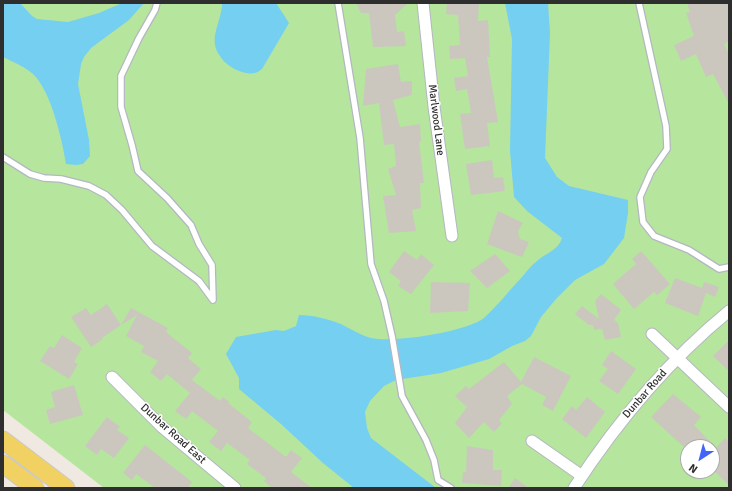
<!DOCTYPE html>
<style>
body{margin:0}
#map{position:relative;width:732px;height:491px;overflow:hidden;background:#efe9e1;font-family:Signika,sans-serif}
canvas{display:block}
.frame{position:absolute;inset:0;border:4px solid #2e2e2e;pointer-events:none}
.north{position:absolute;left:680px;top:439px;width:40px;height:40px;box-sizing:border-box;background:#fff;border:1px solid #ababab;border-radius:50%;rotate:216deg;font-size:11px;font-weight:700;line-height:16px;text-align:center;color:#2e2e2e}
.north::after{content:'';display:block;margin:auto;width:14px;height:18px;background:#4264fb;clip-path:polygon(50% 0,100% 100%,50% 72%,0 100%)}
</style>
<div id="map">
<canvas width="732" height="491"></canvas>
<div class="frame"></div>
<div class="north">N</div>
</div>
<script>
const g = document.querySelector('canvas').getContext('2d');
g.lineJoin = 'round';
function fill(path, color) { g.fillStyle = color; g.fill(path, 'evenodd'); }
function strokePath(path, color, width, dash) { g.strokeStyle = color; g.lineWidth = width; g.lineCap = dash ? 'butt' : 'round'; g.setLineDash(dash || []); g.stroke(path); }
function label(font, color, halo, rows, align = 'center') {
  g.font = font + ' Signika,sans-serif'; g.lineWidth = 3; g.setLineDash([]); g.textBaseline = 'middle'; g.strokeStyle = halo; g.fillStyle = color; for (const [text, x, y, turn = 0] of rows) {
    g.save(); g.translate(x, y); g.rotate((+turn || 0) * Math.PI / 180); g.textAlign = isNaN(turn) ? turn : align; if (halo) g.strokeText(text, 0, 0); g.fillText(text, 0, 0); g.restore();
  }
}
fill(new Path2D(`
 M3,3H729V488H104L3,410ZM688,447H712V471H688Z`), '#b6e59e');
fill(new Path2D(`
 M3,3H20L32,16L37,19L68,22L99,13L122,3H144L129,20L91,48L84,57L81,64L78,84L89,140L90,156L83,164L76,165L66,164C62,139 51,91 33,74C24,66 13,62 3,57Z
 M222,3H276L289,23L262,69C255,75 248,74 239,71C232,68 224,63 220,56C207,39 222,22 222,3Z
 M505,3H548L550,33L545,158L557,177L569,186L628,200V213L624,238L604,264L575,280L556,299L541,317L531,336L525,341L512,346L489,359L441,373L396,380L384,386L370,401L365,412L367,428L371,438L436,488H354L323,463L281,424L239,389V378L226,354L236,337L276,330L284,331L296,326L299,315C313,315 328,319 341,324C351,329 360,335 371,338C394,343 466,332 484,318C497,306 509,291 521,278C526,273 530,266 536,262C545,253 558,251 562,238L527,211L514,197L510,151L512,39Z`), '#75cff0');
fill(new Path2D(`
 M356,3H408L395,15L397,32L404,31L406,46L373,47L369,13H361Z
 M447,3H479L478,21L488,20L490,57H487L498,122L487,123L490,146L465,149L460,114L471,113L467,89L456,91L454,78L468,76L465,58L450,59L449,46L460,45L458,15L446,14Z
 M687,3H729V41L724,44L729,55V104L713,74L706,77L696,54L681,61L674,45L694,36L686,13L690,12Z
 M398,64L401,82L412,81V95L393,100L400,127L420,124L421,142H419L424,183H420L421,208L412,210L416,231L389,233L383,196L396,195L388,169L396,166L394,144L384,145L379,103L363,106L366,69Z
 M492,160L494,178L503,177L505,191L471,195L466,164Z
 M498,211L523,223L518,231L520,239L529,242L522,257L487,244Z
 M404,251L417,260L421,254L434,265L411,294L398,286L401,281L389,272Z
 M641,251L670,284L657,295L654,292L634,309L613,284L636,264L632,259Z
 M495,254L510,271L487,288L470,271Z
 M675,278L702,288L704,282L719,287L715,297L706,293L698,316L665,303Z
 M431,282L470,283L468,311L430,313Z
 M601,294L621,310L614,320L618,323L621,337L605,340L602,329L594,330L593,325H589L575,314L582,306L599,319L595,301Z
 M107,304L121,325L102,338L103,339L91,347L71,317L86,308L91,315Z
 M131,308L168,328L166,332L192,353L188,358L201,369L192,380L220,401L223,397L229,402L228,403L252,422L248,428L286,457L291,450L302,458L291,472L312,488H272L264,481L266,478L247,464L250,460L227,443L221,451L209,442L218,431L192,411L186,419L175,411L190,393L167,374L161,381L150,372L158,361L141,352L144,346L126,336L137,315L121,325Z
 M62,335L82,348L74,362L78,364L69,379L40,361L50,346L54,348Z
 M729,340V371L713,356Z
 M611,351L636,369L618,394L599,381L608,369L602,365Z
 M534,357L571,376L553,411L542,405L546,397L522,384L507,396L512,404L499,420L502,423L494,432L484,422L469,438L455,423L467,407L455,396L466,386L469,389L504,362L521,382Z
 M74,385L83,415L50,424L46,410L55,407L51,392Z
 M673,394L701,417L694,425L716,448L725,438L729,442V485L712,469V447H684L651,417Z
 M587,397L605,412L586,438L562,419L572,406L576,410Z
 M107,417L120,427L117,430L129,438L114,458L101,449L97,455L85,446Z
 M145,445L192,482L188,488H155L136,474L132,480L123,473Z
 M467,446L493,450V470H502L501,486L462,483L463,472H466Z
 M515,478L529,488H508Z`), '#cbc7bf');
const service = new Path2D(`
 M338,3L360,138L371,264L384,301L392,336L402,396L426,440L434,460L438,480L451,488
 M639,3L666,126L667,149L651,172L640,197L643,222L654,236L689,250L719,269L729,267
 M3,157L30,174L44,178L61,179L89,186L106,195L122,210L152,246L199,281L213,300L212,265L199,244L191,225L167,198L138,171L132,145L121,107V76L139,38L155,10L157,3`);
const minor = new Path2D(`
 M423,3L434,107L452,236
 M652,334L729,407
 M112,377L162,427L235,488
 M532,441L582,476
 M574,488C617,422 668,361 729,311`);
const primary = new Path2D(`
 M3,440L66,488
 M3,464L35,488`);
strokePath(service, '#b4b7c1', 8);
strokePath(minor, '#b4b7c1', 13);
strokePath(primary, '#c9c9c9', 19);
strokePath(service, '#fff', 5.5);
strokePath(minor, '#fff', 11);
strokePath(primary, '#f2d163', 17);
label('11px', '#2e2e2e', '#fff', [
 ["Marlwood Lane",436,120,83],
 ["Dunbar Road",645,394,-49],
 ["Dunbar Road East",173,434,42]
]);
</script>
